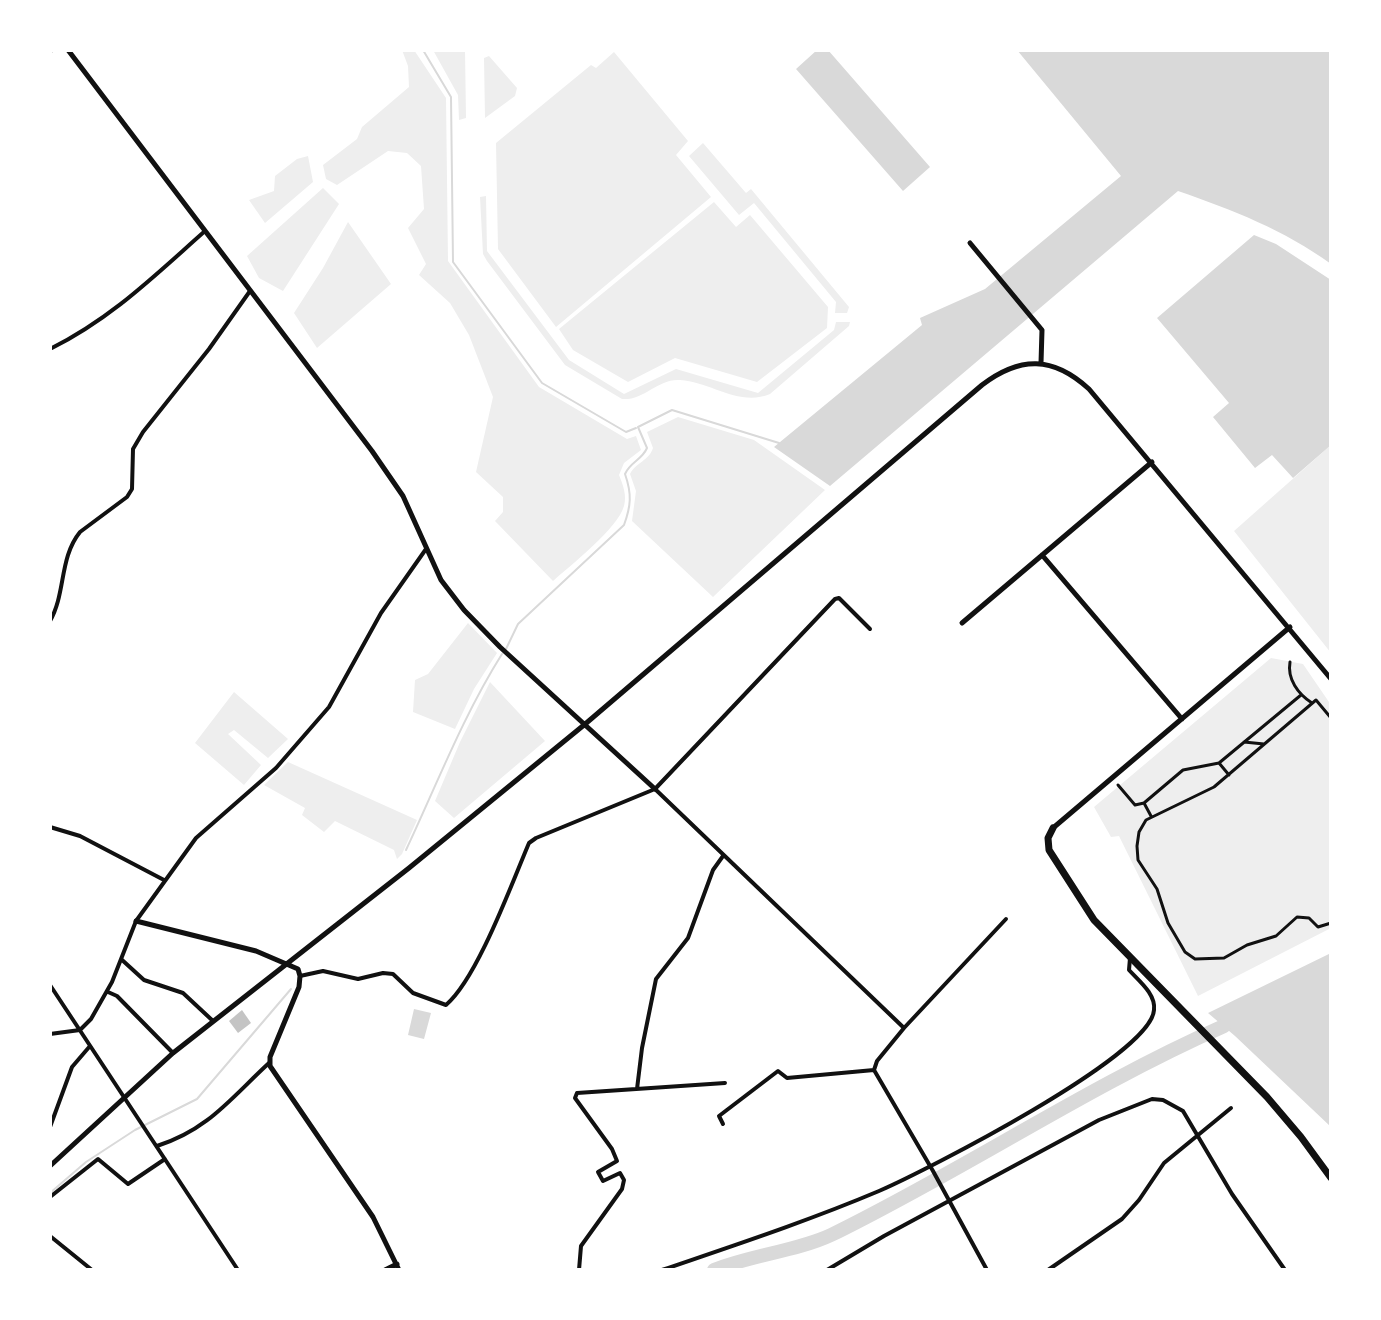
<!DOCTYPE html>
<style>
body{margin:0}
#map{position:relative;width:1381px;height:1320px;overflow:hidden;background:#fff;font-family:"PT Sans Narrow",sans-serif}
canvas{display:block}
.frame{position:absolute;inset:0;border:52px solid #fff;pointer-events:none}
</style>
<div id="map">
<canvas width="1381" height="1320"></canvas>
<div class="frame"></div>
</div>
<script>
const g = document.querySelector('canvas').getContext('2d');
g.lineJoin = 'round';
function fill(path, color) { g.fillStyle = color; g.fill(path, 'evenodd'); }
function strokePath(path, color, width, dash) { g.strokeStyle = color; g.lineWidth = width; g.lineCap = dash ? 'butt' : 'round'; g.setLineDash(dash || []); g.stroke(path); }
fill(new Path2D(`
 M402,50H414L446,98L448,261L539,387L627,439L636,436L641,450L624,463L619,475C623,485 627,495 624,506C618,528 571,565 553,581L495,521L503,512V497L476,472L493,397L469,335L450,303L419,275L426,264L408,228L424,209L421,166L407,153L388,151L337,185L326,179L323,165L357,139L362,127L409,87L408,66Z
 M433,50H465L466,118L459,120L458,95Z
 M614,52L688,141L676,155L711,197L556,327L498,249L496,143L591,65L596,68Z
 M489,56L517,88L515,96L485,118L484,58Z
 M703,143L746,193L751,189L849,307L847,313H835L836,302L754,203L739,215L689,156Z
 M308,156L313,182L265,223L249,200L274,191L275,176L297,159Z
 M323,188L339,204L283,291L259,278L247,256Z
 M486,196L487,251L569,360L624,394L676,369L758,393L834,330L836,322H850L849,326L770,394C739,407 711,382 680,380C659,378 643,401 622,399L565,365L487,261L483,254L480,197Z
 M714,202L736,227L750,215L828,307L827,328L757,382L675,358L628,382L573,350L559,329Z
 M348,222L391,284L317,348L294,313L323,268Z
 M678,417L754,440L825,490L713,597L632,521L636,491L630,474C636,462 649,461 653,448L647,432Z
 M1331,445V653L1234,531Z
 M468,623L497,653L474,689L455,729L413,712L415,680L428,674Z
 M1271,658L1303,664L1331,705V928L1198,996L1119,836L1111,837L1094,807Z
 M490,682L545,741L454,818L435,801L460,742Z
 M234,692L288,739L268,758L234,730L228,734L261,765L244,785L195,743Z
 M288,762L417,820L402,854L397,859L394,850L335,821L324,832L302,815L305,808L264,785Z`), '#eee');
fill(new Path2D(`
 M817,50H828L930,167L903,191L796,69Z
 M1017,50H1331V264C1284,230 1233,210 1178,191L830,486L774,447L922,325L920,318L985,289L1121,176Z
 M1254,235L1276,244L1331,280V445L1293,478L1272,455L1255,468L1213,417L1229,403L1157,318Z
 M1331,953V1127L1235,1036L1208,1013Z
 M414,1009L431,1013L424,1039L408,1035Z`), '#d9d9d9');
strokePath(new Path2D(`
 M423,50L451,97L453,262L542,383L626,432L636,428
 M506,649L518,624L624,525C631,506 632,494 625,474C630,462 642,460 647,448L638,427L672,410L779,443
 M406,850C437,784 463,716 502,654
 M50,1193L86,1162L135,1130L197,1099L291,989`), '#d9d9d9', 2);
strokePath(new Path2D(`
 M714,1270C751,1255 797,1251 831,1235C964,1170 1088,1086 1224,1026`), '#d9d9d9', 14);
fill(new Path2D(`
 M242,1010L251,1023L238,1033L229,1021Z`), '#c4c4c4');
strokePath(new Path2D(`
 M1290,662C1287,679 1298,694 1312,703
 M1331,718L1316,700L1214,787L1146,820L1139,832L1137,846L1138,860L1157,889L1168,923L1185,952L1195,959L1224,958L1247,945L1276,936L1297,917L1309,918L1318,927L1331,923
 M1244,742L1264,744
 M1219,763L1229,775
 M1118,785L1135,805L1144,803L1183,770L1219,763L1301,695
 M1144,803L1151,816`), '#111', 3);
strokePath(new Path2D(`
 M50,349C112,318 154,276 205,231
 M50,621C66,593 59,558 80,532L127,497L132,489L133,449L143,432L209,349L250,291
 M655,789L904,1028
 M50,827L80,836L164,880
 M121,959L144,980L183,993L213,1021
 M300,976L323,971L358,979L383,973L393,974L413,993L446,1005C477,979 512,883 529,843L536,838L655,789L835,599L839,598L870,629
 M50,985L238,1270
 M108,992L117,996L173,1053
 M50,1034L80,1030L91,1019L112,982L136,921L196,838L276,768L329,707L381,613L426,549
 M637,1089L642,1048L656,979L688,938L713,870L723,856
 M723,1124L719,1116L778,1071L787,1078L874,1070
 M50,1127L72,1067L90,1046
 M157,1146C208,1130 231,1098 269,1063
 M50,1197L98,1159L128,1184L165,1159
 M50,1236L92,1270
 M579,1270L581,1246L622,1189L624,1180L620,1173L603,1181L598,1172L617,1161L612,1149L575,1098L577,1093L725,1083
 M662,1270C735,1245 808,1221 879,1191C925,1171 1151,1056 1154,1010C1156,994 1139,981 1129,970L1130,958
 M827,1270L884,1236L1099,1120L1152,1099L1163,1100L1183,1111L1232,1194L1285,1270
 M987,1270L933,1171L874,1070L877,1061L904,1028L1006,919
 M1048,1270L1122,1219L1139,1200L1164,1163L1231,1108`), '#111', 4);
strokePath(new Path2D(`
 M68,50L372,451L403,496L441,580L464,610L500,647L655,789
 M50,51L51,50
 M970,243L1042,330L1041,363
 M1042,555L1182,719
 M962,623L1152,462
 M1053,828L1290,627
 M136,921L256,951L298,969L300,976L299,987L270,1057V1066L373,1217L399,1270
 M50,1166L173,1053L409,868L584,725L982,385C1020,356 1053,356 1089,389L1331,679
 M385,1270L397,1264`), '#111', 5);
strokePath(new Path2D(`
 M1053,828L1048,838L1049,850L1094,920L1267,1097L1301,1137L1331,1178`), '#111', 7);
</script>
